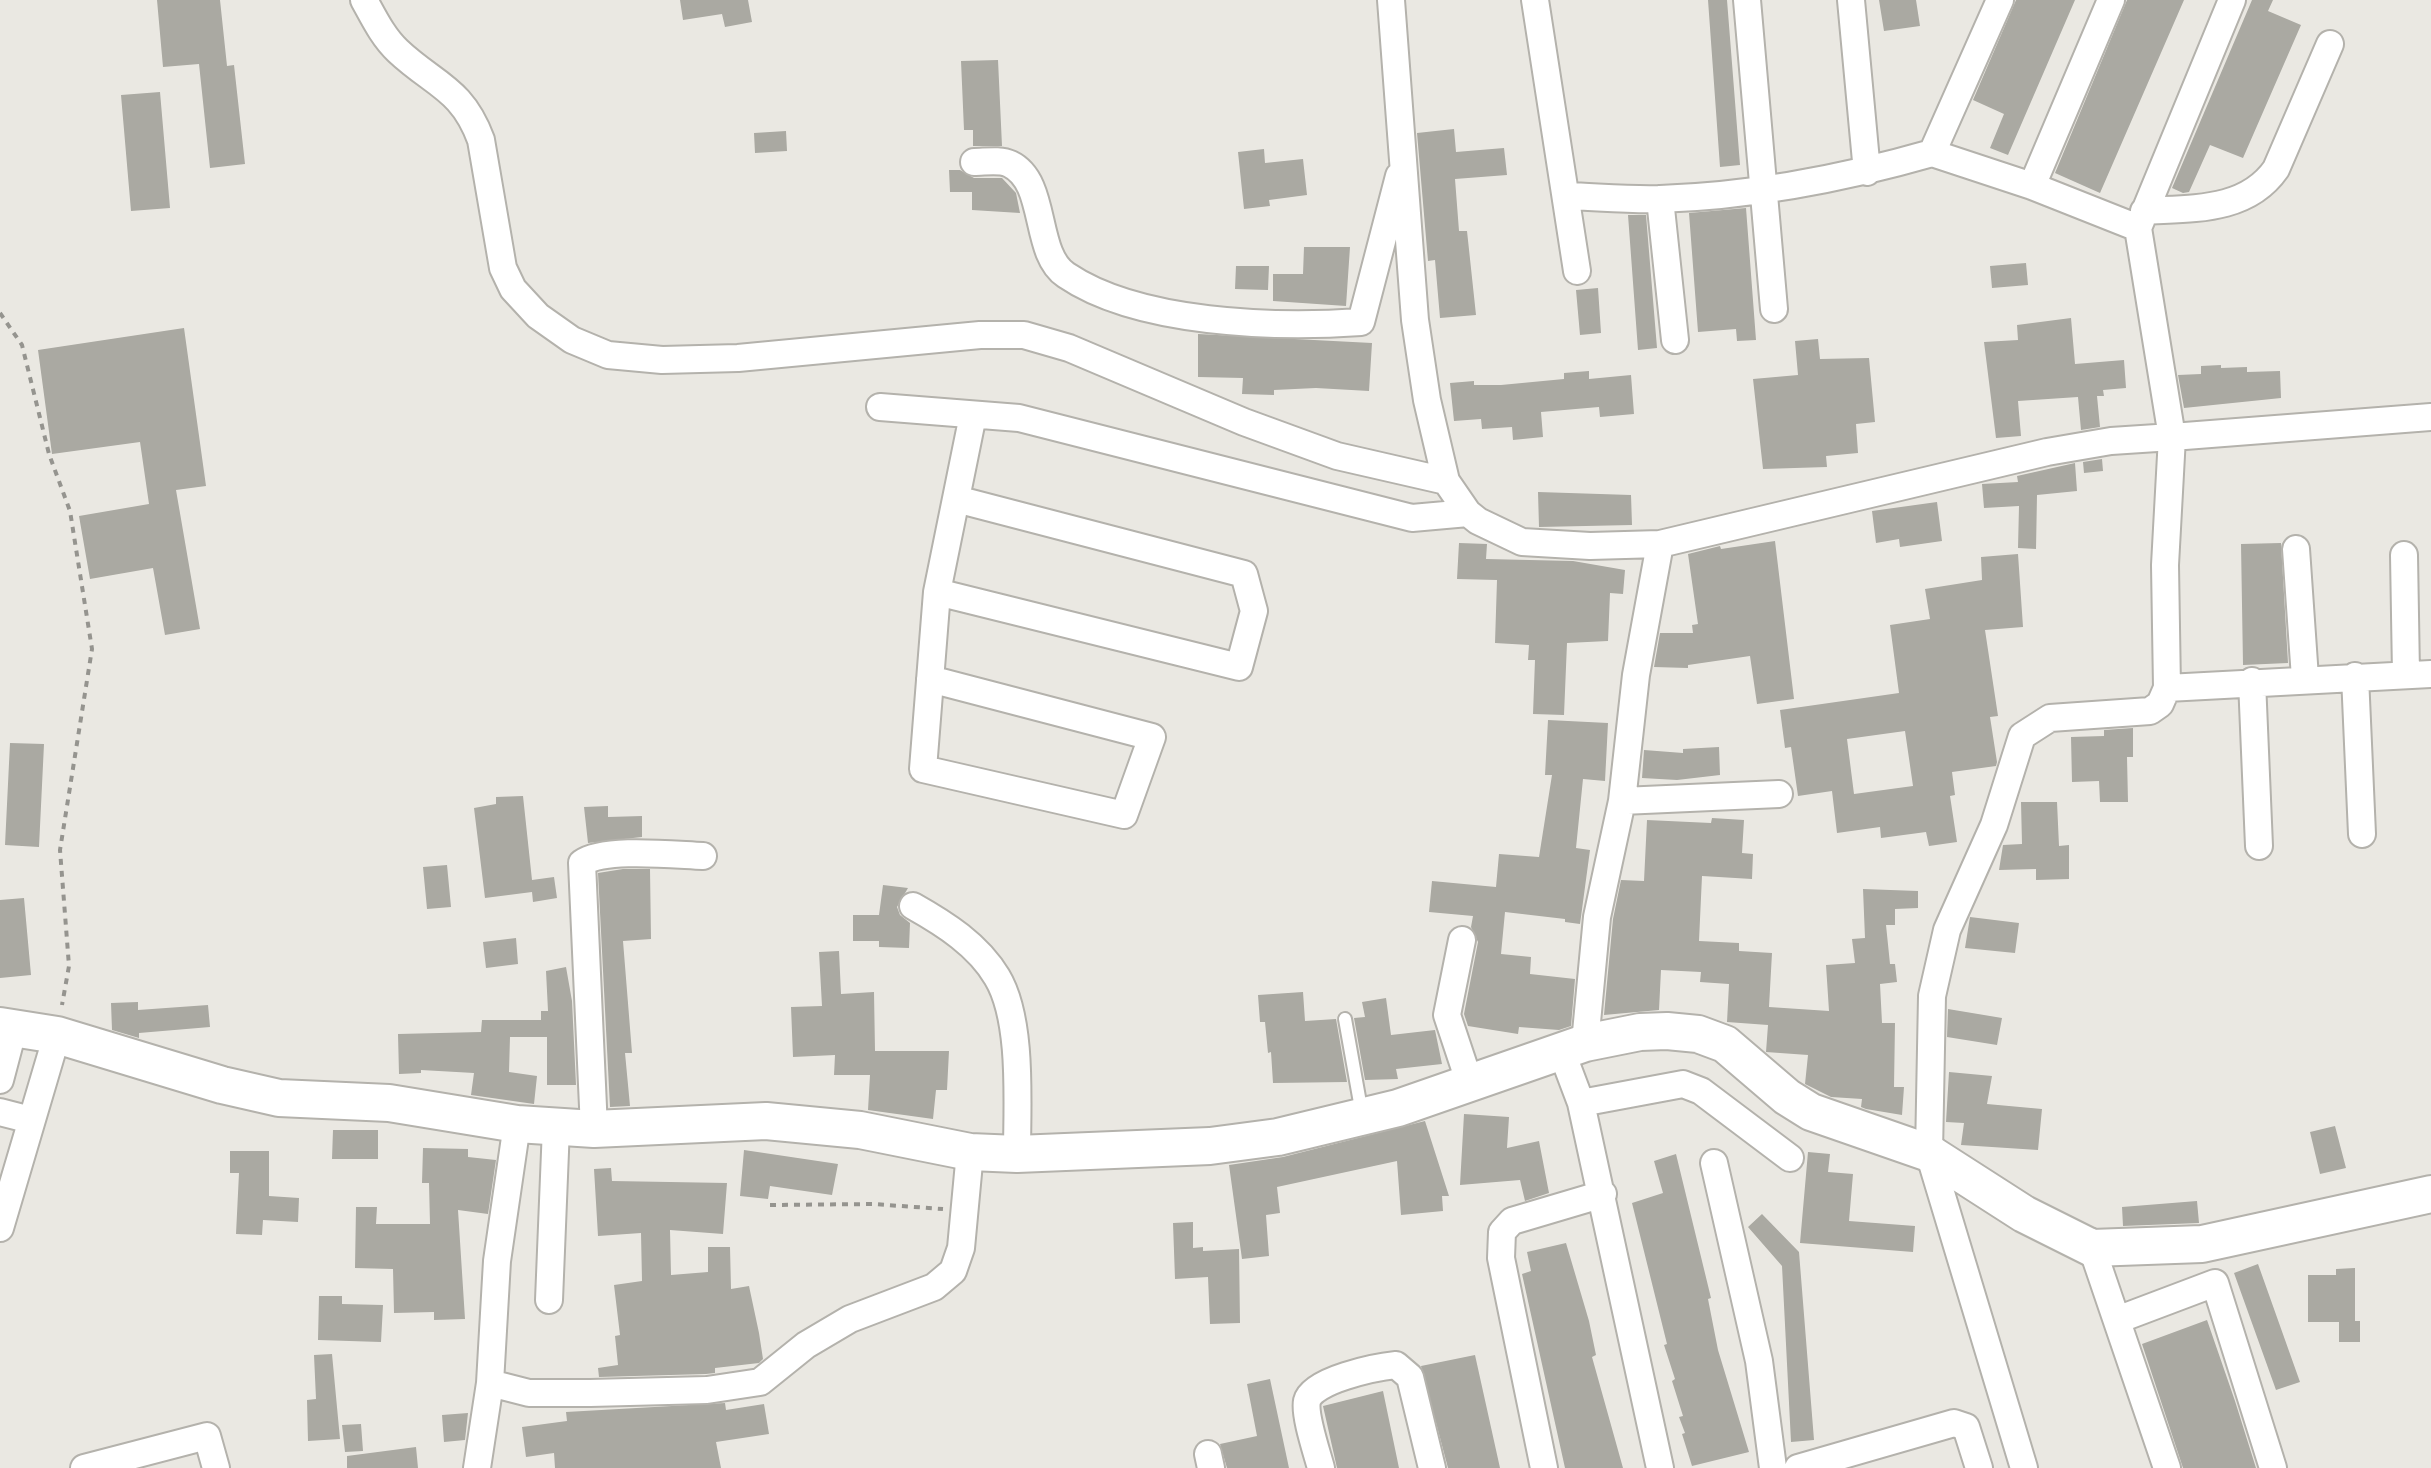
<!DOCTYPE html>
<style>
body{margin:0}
canvas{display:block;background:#eae8e2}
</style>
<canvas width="2431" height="1468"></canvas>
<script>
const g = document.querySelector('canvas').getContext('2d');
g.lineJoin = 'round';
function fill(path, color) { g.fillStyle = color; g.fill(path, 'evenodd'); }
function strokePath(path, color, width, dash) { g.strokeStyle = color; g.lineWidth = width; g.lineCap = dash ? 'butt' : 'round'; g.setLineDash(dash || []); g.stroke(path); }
fill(new Path2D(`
 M157,0H220L227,66L234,65L245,164L210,168L199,64L163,67Z
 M680,0H748L752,22L725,27L722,14L683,20Z
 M1708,0H1727L1740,165L1720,167Z
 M1879,0H1916L1920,26L1884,31Z
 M2016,0H2075L2008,155L1990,148L2004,114L1973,100Z
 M2127,0H2184L2100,193L2055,173Z
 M2252,0H2273L2268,11L2301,25L2243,158L2210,145L2189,192L2183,193L2172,188Z
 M998,60L1002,146H973V130H964L961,61Z
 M160,92L170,208L131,211L121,95Z
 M1454,129L1456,152L1504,148L1507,175L1455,179L1459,231H1467L1476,315L1440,318L1435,260L1428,261L1417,133Z
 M786,131L787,151L755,153L754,133Z
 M1264,149L1265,163L1303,159L1307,195L1269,200L1270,206L1244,209L1238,152Z
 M949,170H960L974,178H1002L1016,193L1020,213L972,210V192H950Z
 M1746,208L1756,340L1737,341L1736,329L1698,332L1689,213Z
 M1628,215H1646L1657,348L1638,350Z
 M1304,247H1350L1346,306L1273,301V274H1303Z
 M2026,263L2028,285L1992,288L1990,266Z
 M1236,266H1269L1268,290L1235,289Z
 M1598,288L1601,333L1580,335L1576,290Z
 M2071,318L2075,364L2124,360L2126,388L2103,390L2104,396H2097L2100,427L2081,430L2078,397L2018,401L2021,436L1996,438L1984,342L2018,340L2017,325Z
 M184,328L206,486L176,490L200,629L165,635L153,568L90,579L79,516L149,504L140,442L52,454L38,350Z
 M1198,334L1372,343L1369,391L1316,388L1274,390V395L1242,394L1243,378L1198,377Z
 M1818,339L1820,359L1869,358L1875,422L1856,424L1858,453L1826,456L1827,467L1763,469L1753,379L1798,375L1795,341Z
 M2221,365V368L2247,367V372L2280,371L2281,398L2184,408L2178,375L2201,374V366Z
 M1589,371V379L1631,375L1634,414L1600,417L1599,407L1541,412L1543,437L1513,440L1512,427L1482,429L1481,419L1454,421L1450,383L1474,381V385H1501L1564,379V373Z
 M2102,459L2103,471L2084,473L2083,462Z
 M2075,463L2077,491L2037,495L2036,549L2018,548L2019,506L1984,508L1982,484L2018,482L2017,476Z
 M1538,492L1631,495L1632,525L1539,527Z
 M1937,502L1942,541L1900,547L1899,539L1876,543L1872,511Z
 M1775,541L1794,699L1757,704L1750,656L1688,665V668L1654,667L1660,633H1693L1692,625L1698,624L1688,554L1720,546L1721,549Z
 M1459,543L1487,544L1486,559L1573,561L1625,570L1623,594L1610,593L1608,641L1567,643L1564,715L1533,714L1535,660H1528L1529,645L1495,643L1497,580L1457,579Z
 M2281,543L2288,663L2243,665L2241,544Z
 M2018,554L2023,627L1985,630L1998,716L1990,717L1997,762L1996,766L1952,772L1955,795L1950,796L1957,842L1929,846L1926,832L1881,838L1880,827L1837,833L1832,791L1798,796L1791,747L1785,748L1780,710L1899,693L1890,625L1930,619L1925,589L1982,580L1981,557ZM1905,731L1913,786L1854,794L1847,739Z
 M1548,720L1608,723L1605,781L1583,779L1576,848L1590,850L1580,924L1565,922V919L1505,912L1501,954L1531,957L1530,974L1575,979L1571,1026L1559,1030L1519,1027L1518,1034L1468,1026L1464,1014L1478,942L1471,927L1473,916L1429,912L1432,881L1496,887L1499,854L1539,857L1552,775H1545Z
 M2133,728V757H2127L2128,802H2100L2099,781L2072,782L2071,737L2104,736V730Z
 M10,743L44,744L39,847L5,845Z
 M1719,747L1720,775L1677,780L1642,778L1644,750L1683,753V749Z
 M523,796L532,880L554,877L557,898L533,902L532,892L485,898L474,808L496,804V797Z
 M2021,802H2057L2059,846L2069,845V879L2036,880V869L1999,870L2003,845L2022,844Z
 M608,806V817L642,816V837L588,843L584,807Z
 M1712,818L1744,820L1742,853L1753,854L1752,879L1702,876L1699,941L1739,943V951L1772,953L1769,1007L1829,1011L1826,965L1855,963L1852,939L1865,938L1863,889L1918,891V908L1895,909V925H1886L1890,964H1895L1897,982L1880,984L1882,1023H1895L1894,1087H1904L1902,1115L1866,1109L1861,1107L1862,1099L1831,1097L1805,1084L1808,1055L1766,1052L1768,1025L1727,1022L1729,984L1700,982L1701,972L1661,970L1659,1010L1604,1015L1613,919L1621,880L1644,881L1647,820L1711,823Z
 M447,865L451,907L427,909L423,867Z
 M623,869H650L651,939L623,941L632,1053H625L630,1106L610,1107L598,873Z
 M883,885L908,888L897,907L900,915L910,923L909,948L879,947V941H853V915H879Z
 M24,898L31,975L0,978V900Z
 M1970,917L2019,923L2015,953L1965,948Z
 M516,938L518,964L486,968L483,942Z
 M839,951L841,994L874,992L875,1051H949L947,1090H936L933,1119L868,1110L870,1075H834L835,1055L793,1057L791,1007L822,1006L819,952Z
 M566,967L572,1001L576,1085H547V1037H510L509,1072L537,1076L534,1104L471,1095L474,1073L421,1070V1073L399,1074L398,1034L481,1032L482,1020H541V1011H548L546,971Z
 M1303,992L1305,1021L1336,1019L1347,1082L1273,1083L1271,1052L1268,1053L1265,1022H1260L1258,995Z
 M1386,998L1391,1035L1435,1030L1442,1064L1396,1069L1398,1079L1365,1080L1354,1018L1365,1017L1362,1002Z
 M138,1002V1010L208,1005L210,1027L139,1033V1038L112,1030L111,1003Z
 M1948,1009L2002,1018L1997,1045L1947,1037Z
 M1949,1072L1992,1076L1987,1104L2042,1109L2038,1150L1961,1145L1964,1123L1946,1122Z
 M1464,1114L1509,1117L1507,1148L1539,1141L1549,1193L1525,1201L1520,1180L1460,1185Z
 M1425,1121L1449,1196H1442L1443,1211L1401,1215L1397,1161L1277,1187L1280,1213L1266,1215L1269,1256L1242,1259L1229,1165L1283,1157Z
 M2335,1126L2346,1168L2320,1174L2310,1132Z
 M333,1130H378V1159H332Z
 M423,1148L468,1149V1157L496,1160L488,1214L458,1210L465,1319L434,1320V1312L394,1313L393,1269L355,1268L356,1207H377L376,1224H430L429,1183H422Z
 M744,1150L838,1164L832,1195L770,1186L768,1199L740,1196Z
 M230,1151H269V1196L299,1198L298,1222L263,1220L262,1235L236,1234L239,1173H230Z
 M1808,1152L1830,1154L1828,1172L1853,1174L1849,1221L1915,1226L1913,1252L1800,1243Z
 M1676,1154L1711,1298L1708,1299L1718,1350L1749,1452L1692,1466L1682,1434L1685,1433L1679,1417L1683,1416L1672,1381L1675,1379L1664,1345L1667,1344L1632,1203L1663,1193L1654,1161Z
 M611,1168L612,1181L727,1183L723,1234L670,1230L671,1275L708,1272V1247H730L731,1289L749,1286L759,1333L763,1359L759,1363L715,1368V1373L706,1374L599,1377L598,1368L618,1365L615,1336L620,1335L614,1285L642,1281L641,1233L598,1236L594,1169Z
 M2197,1201L2199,1223L2123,1226L2122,1207Z
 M1762,1214L1799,1252L1814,1440L1791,1442L1782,1266L1748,1227Z
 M1193,1222V1248L1203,1247V1251L1239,1249L1240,1323L1210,1324L1208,1277L1175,1279L1173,1223Z
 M1566,1243L1589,1321L1596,1355L1592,1357L1623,1468H1565L1522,1274L1531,1271L1527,1252Z
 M2258,1264L2300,1382L2276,1390L2234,1273Z
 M2355,1268V1321H2360V1342H2339V1322H2308V1275H2336V1269Z
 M319,1296H342V1304L383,1305L381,1342L318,1340Z
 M2207,1320L2235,1401L2256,1468H2183L2142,1344Z
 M332,1354L340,1439L308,1441L307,1400L316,1399L314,1355Z
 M1475,1355L1500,1468H1448L1421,1366Z
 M1270,1379L1289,1468H1227L1220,1444L1257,1436L1247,1384Z
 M1383,1391L1399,1468H1337L1323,1406Z
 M725,1403L726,1410L764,1404L769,1434L716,1442L721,1468H555L554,1453L526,1457L522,1427L567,1421L566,1412Z
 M468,1413L465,1440L444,1442L442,1415Z
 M361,1424L363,1451L345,1452L342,1425Z
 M416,1447L418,1468H347V1456Z`), '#aaa9a2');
const lane = new Path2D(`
 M1345,1019L1362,1114`);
const street = new Path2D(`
 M364,0C374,18 383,37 398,51C434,85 462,88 481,140L503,268L513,289L538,316L572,340L608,355L662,360L738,358L980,335H1024L1069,348L1244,422L1337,456L1446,481
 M1391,0L1415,320L1427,400L1446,481L1468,513L1478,521L1522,542L1590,546L1660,544L2047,452L2111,441L2172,437L2138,228L2232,0
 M1535,0L1577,271
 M1747,0L1774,309
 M1851,0L1867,172
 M1932,153L2032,186L2138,228
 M974,162C985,162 1000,159 1010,164C1048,182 1033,253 1066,275C1138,324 1275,328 1361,322L1399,176
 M2032,186L2111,0
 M1568,196C1598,197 1630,200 1660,199C1751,196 1845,178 1932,153L2000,0
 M1660,199L1675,340
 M2144,211C2192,208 2246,212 2276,169L2330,44
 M880,407L1019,418L1412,518L1468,513
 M2296,549L2305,678
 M2404,555L2406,674
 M937,592L1239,667L1254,611L1244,574L956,499
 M2355,676L2362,834
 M930,679L1152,737L1124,815L923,769L937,592L973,415
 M2252,681L2259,846
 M2167,688L2431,674
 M1622,801L1779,794
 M913,906C945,924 978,945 997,977C1023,1020 1017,1104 1017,1154
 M1462,940L1447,1015L1470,1084
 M1585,1043L1597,917L1622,801L1636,675L1660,544
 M1561,1050L1581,1103L1660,1468
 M0,1080L14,1027
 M1581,1103L1683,1084L1701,1091L1790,1158
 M0,1112L31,1120
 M594,1129L582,863C604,847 675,855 703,856
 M1714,1163L1759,1361L1773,1468
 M0,1228L57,1035
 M2092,1248L2167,1468
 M549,1300L556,1127
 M2117,1320L2215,1283L2273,1468
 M490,1383L529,1393H590L707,1390L760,1382L806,1345L850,1319L934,1287L953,1271L961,1248L970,1152
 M1208,1454L1211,1468
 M84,1468L207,1436L216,1468
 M477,1468L490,1383L497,1261L517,1124
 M1321,1468C1317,1453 1304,1415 1307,1401C1312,1380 1376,1367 1396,1365L1410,1377L1432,1468
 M1544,1468L1501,1258L1502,1232L1512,1221L1603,1194
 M1798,1468L1954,1423L1966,1427L1979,1468
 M2024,1468L1929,1153L1932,996L1947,930L1994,825L2022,736L2050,718L2150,711L2160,704L2167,688L2165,565L2172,437L2431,417`);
const secondary = new Path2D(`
 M0,1026L57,1035L222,1085L279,1098L389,1103L517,1124L594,1129L766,1121L860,1130L970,1152L1017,1154L1210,1146L1278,1137L1398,1108L1585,1043L1640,1032L1667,1031L1698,1034L1725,1044L1787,1097L1811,1112L1929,1153L2024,1214L2092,1248L2202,1244L2431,1194`);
strokePath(lane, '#b4b2ac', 16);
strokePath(street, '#b4b2ac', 30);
strokePath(secondary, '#b4b2ac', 40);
strokePath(new Path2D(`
 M0,313L22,345L49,454L70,511L92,649L60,850L69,966L62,1005
 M770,1205L873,1204L943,1209`), '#95948f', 4, [6, 6]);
strokePath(lane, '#fff', 12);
strokePath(street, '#fff', 26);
strokePath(secondary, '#fff', 36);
</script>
